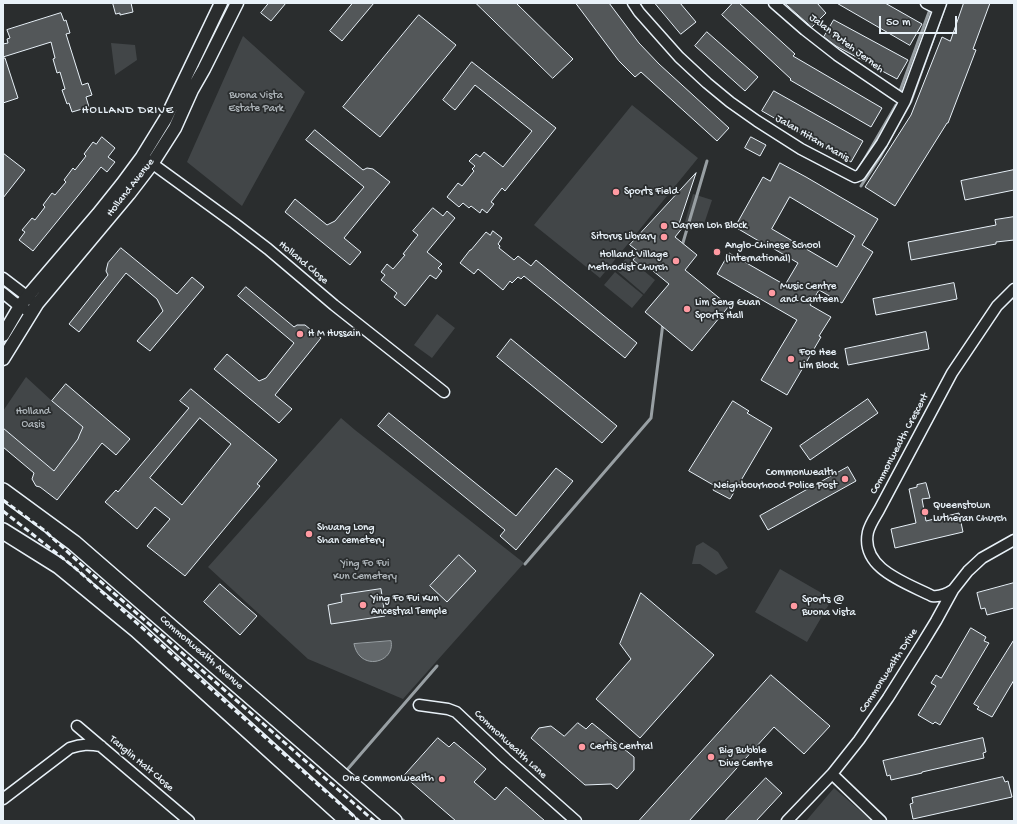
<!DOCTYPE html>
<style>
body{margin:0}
#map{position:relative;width:1017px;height:824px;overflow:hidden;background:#2a2d2e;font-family:"Gochi Hand",sans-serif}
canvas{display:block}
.frame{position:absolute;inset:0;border:4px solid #e8f1f8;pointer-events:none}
.scale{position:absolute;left:879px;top:16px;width:78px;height:18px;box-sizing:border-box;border:2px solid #e8f1f8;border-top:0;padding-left:5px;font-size:12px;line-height:14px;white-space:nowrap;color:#e8f1f8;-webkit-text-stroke:3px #2a2d2e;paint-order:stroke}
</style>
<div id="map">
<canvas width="1017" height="824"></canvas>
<div class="frame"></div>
<div class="scale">50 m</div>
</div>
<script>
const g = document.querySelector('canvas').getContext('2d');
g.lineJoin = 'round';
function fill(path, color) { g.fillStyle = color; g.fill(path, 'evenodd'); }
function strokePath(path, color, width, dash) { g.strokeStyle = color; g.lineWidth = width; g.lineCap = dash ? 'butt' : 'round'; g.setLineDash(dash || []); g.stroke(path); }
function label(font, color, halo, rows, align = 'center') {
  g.font = font + ' "Gochi Hand",sans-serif'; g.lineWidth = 3.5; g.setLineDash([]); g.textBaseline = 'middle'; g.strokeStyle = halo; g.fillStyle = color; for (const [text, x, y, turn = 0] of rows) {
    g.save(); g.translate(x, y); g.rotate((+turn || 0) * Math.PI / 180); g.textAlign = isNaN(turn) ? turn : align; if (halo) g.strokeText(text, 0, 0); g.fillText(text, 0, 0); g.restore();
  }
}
fill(new Path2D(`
 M243,36L305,92L242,206L187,162Z
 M111,43L135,45L137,60L115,75Z
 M632,105L698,158L600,278L534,225Z
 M693,194L712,200L703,227L685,222Z
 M627,257L655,280L644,294L616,270Z
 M615,272L643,295L632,308L604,285Z
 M437,314L455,328L432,358L414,345Z
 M26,377L52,401L85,429C81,432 79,434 78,439L51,474L46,464L3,428V411Z
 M341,418L355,430L524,563L403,699L308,659L208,567Z
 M703,542L718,552L728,568L716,575L700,564H692L696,546Z
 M780,569L832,599L807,642L755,612Z
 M834,788L872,821H806Z`), '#424648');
const water = new Path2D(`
 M391,641C396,662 360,673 354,644Z`);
fill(water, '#63686b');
strokePath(water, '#989fa3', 1);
strokePath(new Path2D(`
 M900,91L929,12
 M860,167L896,105
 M861,186L880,157L911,101L946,3
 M682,246L707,161
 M525,564L651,418L663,323
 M347,773L346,771L437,666
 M399,817L404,821`), '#989fa3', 3);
const building = new Path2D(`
 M113,3H131L133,12L120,15V13L116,14Z
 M269,3H286L271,21L261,13Z
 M353,3H374L342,41L330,31Z
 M476,3H516L573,59L553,78Z
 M576,3H609L639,43L659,64L729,128L717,141L641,72L635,77L619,61Z
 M655,3H680L696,22L681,34Z
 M733,3H739L795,54L793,56L882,108L871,127L790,80L791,79L722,15Z
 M785,3H817L826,13L812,27Z
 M837,3H885L922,24L910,45Z
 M964,3H990L973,49L976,50L948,123H947L895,206L865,187L911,115L942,37L950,41Z
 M61,13L64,21L66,20L70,33L66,34L82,85L88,83L92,95L86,97L89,107L72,112L69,103L67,104L62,90L65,89L60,72L57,73L53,59L55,58L51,42L3,57V44L8,43L7,39L10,38L7,30Z
 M419,15L456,45L380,137L343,107Z
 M834,20L908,60L897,79L836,46L824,37Z
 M707,32L758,77L745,91L695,46Z
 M3,58H5L18,98L3,103Z
 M472,62L556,128L505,191L502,188L491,202L494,204L487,213L482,209L480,213L471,206L469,208L463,203L459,207L447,197L458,183L462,186L474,171L472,169L475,166L469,161L476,154L480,157L484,152L503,167L532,131L475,85L455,110L443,100Z
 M774,91L863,141L851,162L762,111Z
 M315,130L363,170L367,168L373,169L390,182L344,238L361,252L350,265L285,212L295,199L327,225L335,221L364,187L306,140Z
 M102,137L115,148L108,157L115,162L107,172L101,167L86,186L33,251L19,240L25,232L22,230L32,218L35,220L45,207L43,205L52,193L55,195L66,182L64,180L73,168L75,170L86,156L84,154L93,142L96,144Z
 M751,137L766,145L760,156L745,148Z
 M3,153L25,170L3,198Z
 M780,163L806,177L878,219L862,245L873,252L842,303L819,290L810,305L831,317L819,336L821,337L787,395L761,380L797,320L717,274L729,253L785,285L798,263L764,243V244L735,227L763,177L770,181ZM790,197L855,236L837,267L772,229Z
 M1014,170V190L965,200L961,181Z
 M696,173L679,224L683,227L675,237L697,255L685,270L729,306L692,351L645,312L669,284L647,266L644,269L633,260L639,252L630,245Z
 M433,208L443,216L447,211L455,218L427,252L442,264L438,268L442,271L436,279L430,275L405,306L394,297L397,293L381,280L385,275L381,272L387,264L393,269L405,255L403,254L418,235L413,231Z
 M1014,217V240L996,242V244L911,260L908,242L996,225L995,220Z
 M493,231L502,238L498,244L500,246L499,248L514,260L518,256L531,266L536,260L637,343L625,358L524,276L521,279L518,277L512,283L510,281L503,290L478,269L474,274L460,263L470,250H471L486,232L490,235Z
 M121,248L177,294L192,277L204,287L150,351L137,341L163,311L157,299L126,273L79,332L69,324L108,275L106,271L108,263Z
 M954,283L957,299L876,315L873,299Z
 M246,287L294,327L297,325H305L321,338L275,395L292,409L279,423L214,369L227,354L259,381L266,378L294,343L238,296Z
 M926,332L929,349L848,365L845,349Z
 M511,339L617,426L602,443L497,357Z
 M66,384L130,439L116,455L102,443L57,500L40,487L36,486L32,479L34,473L3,447V428L54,471L78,439L79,436L83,427L52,401Z
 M191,389L277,460L257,484L260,486L185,576L147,546L170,519L155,507L137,529L105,502L116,490L118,492L189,408L180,401ZM200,418L231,444L182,505L150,478Z
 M868,399L878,413L810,460L800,446Z
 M733,401L749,411L747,413L772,428L730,499L713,490L715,486L689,471Z
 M389,413L516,516L556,468L573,481L516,550L500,536L505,530L378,426Z
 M848,467L856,481L768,530L760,516Z
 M926,483L930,498L922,499L926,521L959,513L963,532L895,548L891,529L916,523L909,489L917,487V485Z
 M459,555L476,571L447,602L430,586Z
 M1014,583V608L987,615L985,608L981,609L977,593Z
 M220,584L257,616L240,635L204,602Z
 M381,589L385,616L331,624L328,605L342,602L341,595Z
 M641,593L714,655L640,738L596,699L631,659L620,644Z
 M971,628L986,637L984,641L989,643L940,725L935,722L933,724L918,715L936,686L931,683L936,675L941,678Z
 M1014,640V680L992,717L977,709L979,707L974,704Z
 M771,675L830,726L804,754L774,727L689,821H639Z
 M578,723L586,729L592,723L634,757V770L617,789L611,784L585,785L531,738L539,728L551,726L564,736Z
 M438,738L449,747L454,742L486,769L474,782L495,800L506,787L545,821H456L404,776Z
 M983,738L986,752L983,753L984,758L922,772V773L891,780L890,775L887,776L883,761Z
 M1003,777L1005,782L1008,781L1012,797L913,819L910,804L913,803L912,798Z
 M766,778L782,793L756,821H725Z`);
fill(building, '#535759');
strokePath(building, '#e8f1f8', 1);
const minor = new Path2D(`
 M633,3L639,12L679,57L707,83L730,102L757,121L801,149L851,175L855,177L860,175L882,143L905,101L941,3
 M774,3L805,30L837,55L905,101
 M926,3L938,9
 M146,159L234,223L268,249L334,305L444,392
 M3,278L37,304
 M3,293L14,302L31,313
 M953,590C947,594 940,597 932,596C907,583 860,569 868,532C870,524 875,517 879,510L952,373L997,306L1014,289
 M419,705L448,709L456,712L506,759L576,821
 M77,726L189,821
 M832,774L881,821
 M3,799L70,748C82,744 89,744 101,746
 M787,821L832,774L859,740L888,698L922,644L936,621L953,590L968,571L982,558L1014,540`);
const tertiary = new Path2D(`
 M3,335L20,306L27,297L98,214L122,184L142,157L166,118L221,3
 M3,359L37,304L129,194L152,164L175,128L192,90L204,69L237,3`);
const primary = new Path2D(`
 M3,491L74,543L394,821
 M3,531L59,566L137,630L348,821`);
strokePath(minor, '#e8f1f8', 13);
strokePath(tertiary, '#e8f1f8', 15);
strokePath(primary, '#e8f1f8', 18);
strokePath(minor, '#2a2d2e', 10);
strokePath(tertiary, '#2a2d2e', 12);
strokePath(primary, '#2a2d2e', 15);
strokePath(new Path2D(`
 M3,500L45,531L84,567L374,821
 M3,511L74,567L359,821`), '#e8f1f8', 3, [6, 3]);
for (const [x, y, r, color] of [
 [616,192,4,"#ff9aa2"],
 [664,226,4,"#ff9aa2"],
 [664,237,4,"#ff9aa2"],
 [717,252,4,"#ff9aa2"],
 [676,261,4,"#ff9aa2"],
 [772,293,4,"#ff9aa2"],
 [687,309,4,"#ff9aa2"],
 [300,334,4,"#ff9aa2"],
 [791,359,4,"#ff9aa2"],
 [845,479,4,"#ff9aa2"],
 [925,512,4,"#ff9aa2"],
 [309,534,4,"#ff9aa2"],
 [363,605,4,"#ff9aa2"],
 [794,606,4,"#ff9aa2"],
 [582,747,4,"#ff9aa2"],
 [711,757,4,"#ff9aa2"],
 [442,779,4,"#ff9aa2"]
]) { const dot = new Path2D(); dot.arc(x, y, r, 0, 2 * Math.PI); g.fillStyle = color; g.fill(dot); strokePath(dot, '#2a2d2e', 1.5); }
label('11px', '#e8f1f8', '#2a2d2e', [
 ["Jalan Puteh Jerneh",846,44,37],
 ["Jalan Hitam Manis",812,139,30],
 ["Holland Avenue",131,188,-52],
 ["Holland Close",303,263,40],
 ["Commonwealth Crescent",900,444,-62],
 ["Commonwealth Avenue",201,653,41],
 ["Commonwealth Drive",889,671,-57],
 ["Commonwealth Lane",510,745,43],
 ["Tanglin Halt Close",141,764,40]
]);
label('11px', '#aeb5ba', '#2a2d2e', [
 ["Buona Vista",256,96],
 ["Estate Park",256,109],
 ["Holland",33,412],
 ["Oasis",33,425],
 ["Ying Fo Fui",365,564],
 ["Kun Cemetery",365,577]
]);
label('11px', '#e8f1f8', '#2a2d2e', [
 ["Sports Field",624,192],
 ["Darren Loh Block",672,226],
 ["Sitorus Library",656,237,"right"],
 ["Anglo-Chinese School",725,246],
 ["(International)",725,259],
 ["Holland Village",668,255,"right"],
 ["Methodist Church",668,268,"right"],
 ["Music Centre",780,287],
 ["and Canteen",780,300],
 ["Lim Seng Guan",695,303],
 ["Sports Hall",695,316],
 ["H M Hussain",308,334],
 ["Foo Hee",799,353],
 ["Lim Block",799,366],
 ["Commonwealth",837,473,"right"],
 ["Neighbourhood Police Post",837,486,"right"],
 ["Queenstown",933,506],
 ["Lutheran Church",933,519],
 ["Shuang Long",317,528],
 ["Shan cemetery",317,541],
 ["Ying Fo Fui Kun",371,599],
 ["Ancestral Temple",371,612],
 ["Sports @",802,600],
 ["Buona Vista",802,613],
 ["Certis Central",590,747],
 ["Big Bubble",719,751],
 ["Dive Centre",719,764],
 ["One Commonwealth",434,779,"right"]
], 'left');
g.letterSpacing = '1px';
label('12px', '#e8f1f8', '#2a2d2e', [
 ["HOLLAND DRIVE",128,111]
]);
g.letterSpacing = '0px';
</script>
